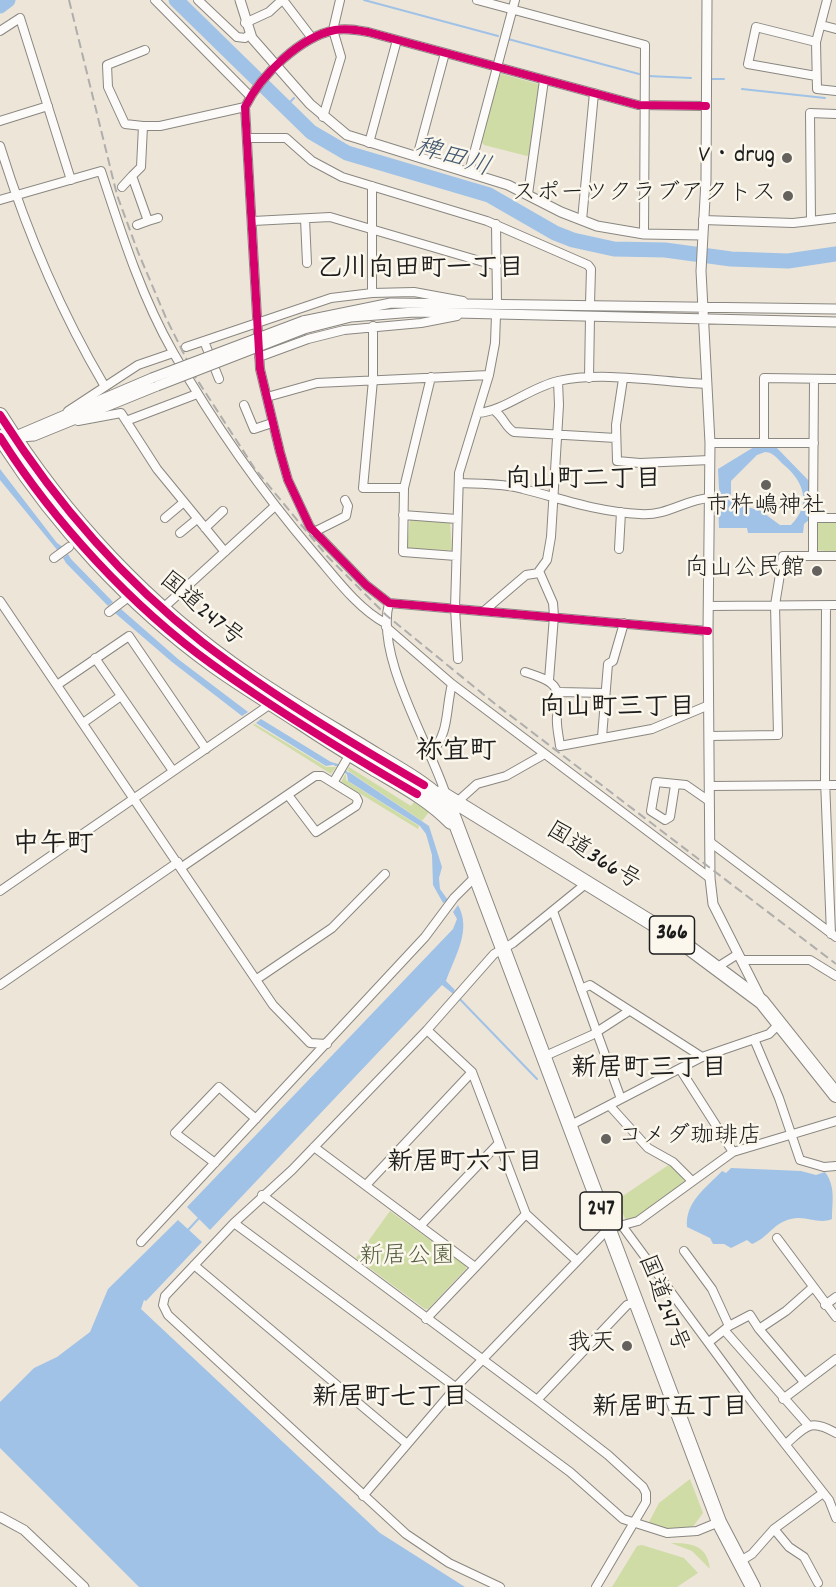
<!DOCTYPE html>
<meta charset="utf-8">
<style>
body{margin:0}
canvas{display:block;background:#ece5d8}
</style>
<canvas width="836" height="1587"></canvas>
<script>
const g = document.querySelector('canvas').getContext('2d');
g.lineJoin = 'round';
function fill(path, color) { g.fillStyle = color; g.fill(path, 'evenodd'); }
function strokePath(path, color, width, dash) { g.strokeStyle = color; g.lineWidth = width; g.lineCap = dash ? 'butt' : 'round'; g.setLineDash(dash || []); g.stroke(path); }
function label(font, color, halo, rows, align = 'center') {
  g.font = font + ' Dekko,"Klee One",sans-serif'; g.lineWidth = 5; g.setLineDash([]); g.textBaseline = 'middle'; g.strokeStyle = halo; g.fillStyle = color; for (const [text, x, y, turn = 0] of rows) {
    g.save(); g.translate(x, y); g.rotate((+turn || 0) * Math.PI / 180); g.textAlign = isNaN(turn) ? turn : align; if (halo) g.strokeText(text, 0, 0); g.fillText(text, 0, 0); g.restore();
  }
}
fill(new Path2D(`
 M502,74L538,84L539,87L531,154L527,156L484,145L482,142L499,76Z
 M410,519L450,522L452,550L409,549L407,546Z
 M819,523H836V552L816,550V526Z
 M255,724L326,767H336L331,774L253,725Z
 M349,767L411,806L414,802L429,812L422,821L347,770Z
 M346,773V780L419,826L418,829L341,782Z
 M670,1164L682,1176L685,1184L637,1219L627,1223L617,1200Z
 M390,1211L466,1266V1269L428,1309H425L356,1258Z
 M690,1479L703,1513L692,1528L667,1530L652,1526L649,1522L659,1503Z
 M671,1543C692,1543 707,1545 710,1569L692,1551Z
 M642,1545L684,1558L698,1573L677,1587H612L637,1546Z`), '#d0dca5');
fill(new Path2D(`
 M754,447H776L810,482V519L804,524L803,533H748L747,528H719L718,500L722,497L719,489L718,469ZM765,452C775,453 777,459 784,465C804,482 812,504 791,525H780L761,511L731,502V481L757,455Z
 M0,469L57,543L63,547L58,551L0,480Z
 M68,554L71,559L113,602L108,606L66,563L63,558Z
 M121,609L178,659L248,712L242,716L172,662L115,613Z
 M261,719L331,762L338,764L326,766L256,723Z
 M349,772L429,826L442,867L439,878L440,889L448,900L443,903L433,885L432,855L426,834L420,826L348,781L347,774Z
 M458,905C472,930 455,956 446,981L455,990L452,993L442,985L210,1230L187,1207L453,929L457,919L453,912Z
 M731,1168L801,1171L816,1175L825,1172C836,1187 832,1201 832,1219C818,1225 806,1215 791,1219C773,1223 768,1238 752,1244L747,1240L731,1248L724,1244H713L710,1238L687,1227C685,1202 706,1188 722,1171L726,1173Z
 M178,1220L202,1242L146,1301L144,1300L141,1309L380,1533L465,1587H139L0,1448V1402L34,1368L57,1357L90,1332L108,1289Z`), '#a1c2e7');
strokePath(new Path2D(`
 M364,0L498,36
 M508,39L639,74
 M648,76L691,78
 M710,79H724
 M742,89L825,98
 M286,106L294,98
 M335,765H339L349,775
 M452,991L537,1079
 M188,1230L200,1217`), '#a1c2e7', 2);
strokePath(new Path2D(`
 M176,0L311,132L347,153L489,195L555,233L573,240L614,249L665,250L731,259L788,261L836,254
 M0,6L8,0`), '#a1c2e7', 15);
const minor = new Path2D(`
 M155,0L250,96
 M198,0L237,37L245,38L250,34
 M283,0L312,38
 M477,0L645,45L644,234
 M827,0L816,42L817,89L836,91
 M245,23L269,12L282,0
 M821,25L836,29
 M0,31L20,18L71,180
 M816,42L756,27L748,64L816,76
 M706,106L638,105L368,32C357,30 346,28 335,30C300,37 261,75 245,107L260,369L280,452L288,480L310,527L366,585L389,603L708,631
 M323,117L341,57L333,30L340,0
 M0,121L48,106
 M143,126L125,124L108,87L107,65L145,50
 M248,138H286L312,161L342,177L487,221L588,265L591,269L590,304
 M369,143L397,40
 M0,146C26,230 59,309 104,385
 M417,157L445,53
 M469,172L515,0
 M372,186V293
 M122,187L132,176
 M528,194L544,80
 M0,200L101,171C121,232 141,296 173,352C214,424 261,491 314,553C335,577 357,608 385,623
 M158,218L148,221L132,176L141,167L143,126H160L245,107
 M305,219L307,263
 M582,220L594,93
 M703,220L793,223L811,221L810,113L836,114
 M253,221L330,217L497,266
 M811,221L836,218
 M496,224L497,303
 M137,225L148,221
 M373,326V380L363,488H404
 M204,341L219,379
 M186,347L331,298L372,293L414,292L463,301
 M259,357L308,339L344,330L421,323L457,316
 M431,377L404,488L403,552L456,556
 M589,378L590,317
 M623,379L616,425L617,461L640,463L710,460
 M814,379L813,518H836
 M267,397L317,383L489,375
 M244,405L254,429L272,423
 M68,411L138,365L173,353
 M495,411C504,418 506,428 514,432L616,438
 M478,413C504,411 529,388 558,381C603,371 661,382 707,384
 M78,421L121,413L157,469L225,552
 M126,421L197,394
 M710,443H814
 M764,443V378L836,379
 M459,483C479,484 503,483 523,489C563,499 597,512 640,514C668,516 686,499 710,498
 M403,515L457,519
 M165,518L184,502
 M205,528L223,511
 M314,532L346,516L348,506L345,500
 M180,533L197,519
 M619,549L621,512
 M813,556H836
 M54,558L69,547
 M0,601L273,1005L310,1043L327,1044
 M389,603C375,657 429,742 446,795
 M708,606L836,605
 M826,606L825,780L831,934
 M161,610L275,506
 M484,611L526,575L539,573
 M109,612L131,595
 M386,627L452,684L710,878
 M95,658L173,771
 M458,659L455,608L459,473L489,375L495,343L496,315
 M525,672C553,681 563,685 557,717C556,725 559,737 560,746L652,729L709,705
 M549,680L554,616L553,603L539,571L547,560L551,537L559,405L558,381
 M57,685L129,636L206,749
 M560,692L605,693
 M83,723L121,696
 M709,736L778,735L775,605L783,556H813V518
 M602,737L608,664L613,661L624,623
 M431,754C450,731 445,712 452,684
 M333,783L350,754
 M675,785L670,817L665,820L651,811L656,782L686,785L709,801
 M710,786L836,785
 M457,802L477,784L506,776L543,755
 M710,842L836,937
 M182,867L315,776H322L356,797L358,801L356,806L316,832L288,795
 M0,891L272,703
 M553,911L621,1099
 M742,960H810L836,976
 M716,968L738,954
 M257,979L332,928L385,874
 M0,985L178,862
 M581,989L590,985L702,1057
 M427,1030L472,1072L526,1214L576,1260
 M754,1039L779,1098L800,1160L824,1167L836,1166
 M543,1057L592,1035L629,1011
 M680,1069L733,1152
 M610,1106L648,1148L673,1162L692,1181
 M569,1126L702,1057L769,1034L780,1023
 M314,1147L475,1267
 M215,1163L175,1133L219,1087L256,1119
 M366,1185L472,1072
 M262,1195L537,1400L608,1455L643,1487L646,1493V1502L596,1587
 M234,1223L570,1472L623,1519L667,1533L697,1531L719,1522
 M420,1226L499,1143
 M623,1227L752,1402L829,1500L836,1518
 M777,1238L836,1317
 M141,1242L425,937L454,898L475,877
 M684,1251L712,1289L729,1326L709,1342
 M194,1265L407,1444
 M825,1305L836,1297
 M426,1319L526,1214
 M729,1326L750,1315L759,1329L786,1311L812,1288
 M759,1329L804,1382
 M725,1331L808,1425
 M783,1399L836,1359
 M537,1400L627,1305L636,1302
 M786,1444C806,1426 810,1418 836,1433
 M363,1496L456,1387L608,1229L638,1221L733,1152L836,1121
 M774,1529L789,1547L804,1557L818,1583
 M739,1562L752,1554L774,1529L823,1493
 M500,1587L449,1563L406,1534L168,1315L163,1305L165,1296L234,1223L292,1170L427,1030L494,954L513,943L588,882`);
const tertiary = new Path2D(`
 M240,0L252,38L310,104L347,135L508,185L561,212L597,226L644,234L702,235
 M707,0L706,180L701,271L710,443L708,631L710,878L713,904L761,999
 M303,321L391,303L836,309
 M304,329L351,317L414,312L836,322
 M19,437L34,436L157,386
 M11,438L152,378
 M0,1517L24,1530L84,1587`);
const trunk = new Path2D(`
 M0,415C64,517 149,608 249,676C290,704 334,729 376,755C402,771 429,785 450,808L719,1522L753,1587
 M0,437C54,523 130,605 213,665C241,685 271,703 300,722C324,738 348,753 373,768C400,784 429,799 451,822
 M441,793L676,938L762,1002L836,1095`);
strokePath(minor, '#8a8781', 10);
strokePath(tertiary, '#8a8781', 11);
strokePath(trunk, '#8a8781', 16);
strokePath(minor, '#fcfbf9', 8);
strokePath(tertiary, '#fcfbf9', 9);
strokePath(trunk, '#fcfbf9', 14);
strokePath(new Path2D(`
 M69,0L117,195L138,252L166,318L196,378L255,469L327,556L386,615L494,703L836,964`), '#afaeac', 2, [9, 4.5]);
const tertiaryBridge = new Path2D(`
 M152,378L303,321
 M157,386L304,329`);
strokePath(tertiaryBridge, '#8a8781', 11, []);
strokePath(tertiaryBridge, '#fcfbf9', 9);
strokePath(new Path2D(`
 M706,106L638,105L368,32C357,30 346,28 335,30C300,37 261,75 245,107L260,369L280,452L288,480L310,527L366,585L389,603L708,631
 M0,415C54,500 122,579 202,642C271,695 348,741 424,785
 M0,437C53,521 132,607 213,665C278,712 348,754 417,794`), '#d6006c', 8);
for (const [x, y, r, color] of [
 [787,158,6,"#65625e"],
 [788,196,6,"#65625e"],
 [766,485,6,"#65625e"],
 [817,571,6,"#65625e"],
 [606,1139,6,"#65625e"],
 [627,1346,6,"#65625e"]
]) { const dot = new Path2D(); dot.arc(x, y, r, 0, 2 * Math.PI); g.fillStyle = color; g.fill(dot); strokePath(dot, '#fbf7ec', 2); }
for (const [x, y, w] of [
 [672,935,45],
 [601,1211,42]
]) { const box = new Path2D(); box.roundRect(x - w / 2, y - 19, w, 38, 4.5); g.fillStyle = '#fbf7ec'; g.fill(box); strokePath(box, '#1c1c1c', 1.5); }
label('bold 22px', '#1c1c1c', null, [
 ["366",672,935],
 ["247",601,1211]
]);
label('24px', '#1c1c1c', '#fbf7ec', [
 ["V・drug",775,158],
 ["スポーツクラブアクトス",776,196],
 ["市杵嶋神社",766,509,"center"],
 ["向山公民館",805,571],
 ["コメダ珈琲店",618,1139,"left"],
 ["我天",615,1346]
], 'right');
label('24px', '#1c1c1c', '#fbf7ec', [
 ["国道247号",200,611,40],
 ["国道366号",592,858,32],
 ["国道247号",661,1304,69]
]);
label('24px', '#535d3d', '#fbf7ec', [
 ["新居公園",407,1259]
]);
label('italic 26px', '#445870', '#fbf7ec', [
 ["稗田川",452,160,17]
]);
label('bold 26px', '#1c1c1c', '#fbf7ec', [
 ["乙川向田町一丁目",420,271],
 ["向山町二丁目",583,482],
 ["向山町三丁目",617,710],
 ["新居町三丁目",649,1071],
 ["新居町六丁目",465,1165],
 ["新居町七丁目",390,1400],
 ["新居町五丁目",670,1410]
]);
label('bold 27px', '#1c1c1c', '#fbf7ec', [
 ["祢宜町",456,754],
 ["中午町",53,847]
]);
</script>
